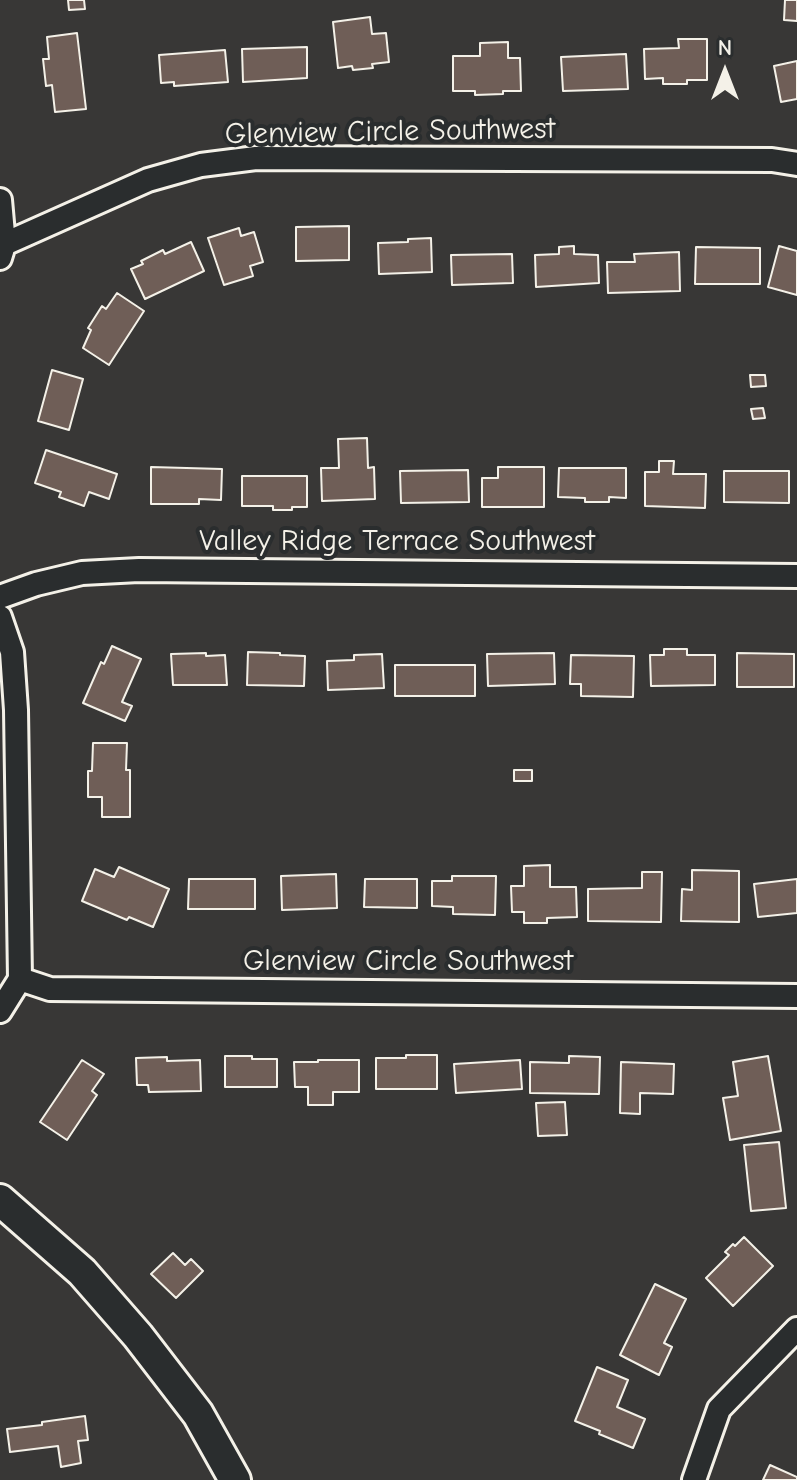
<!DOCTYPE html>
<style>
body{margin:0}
#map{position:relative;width:797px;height:1480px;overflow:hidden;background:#383736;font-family:"Comic Neue",sans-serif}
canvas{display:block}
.north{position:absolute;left:685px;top:32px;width:80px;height:80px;-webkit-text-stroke:6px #2a2d2e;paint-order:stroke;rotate:0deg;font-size:22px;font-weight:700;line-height:32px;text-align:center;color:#f4f1e8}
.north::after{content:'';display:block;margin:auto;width:28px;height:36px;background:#f4f1e8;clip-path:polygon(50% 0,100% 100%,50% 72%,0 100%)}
</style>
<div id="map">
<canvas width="797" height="1480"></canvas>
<div class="north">N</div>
</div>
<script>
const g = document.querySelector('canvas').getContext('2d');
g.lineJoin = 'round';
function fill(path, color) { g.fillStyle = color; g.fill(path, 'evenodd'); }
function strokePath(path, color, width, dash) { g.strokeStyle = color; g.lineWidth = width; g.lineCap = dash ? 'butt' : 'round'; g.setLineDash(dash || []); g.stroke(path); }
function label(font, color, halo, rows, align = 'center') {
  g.font = font + ' "Comic Neue",sans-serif'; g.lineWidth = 8; g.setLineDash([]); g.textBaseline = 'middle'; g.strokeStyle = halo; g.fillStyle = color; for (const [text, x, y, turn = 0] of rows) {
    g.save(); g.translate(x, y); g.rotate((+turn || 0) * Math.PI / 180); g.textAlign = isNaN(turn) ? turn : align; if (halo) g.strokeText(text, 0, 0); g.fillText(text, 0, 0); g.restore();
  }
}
const building = new Path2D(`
 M68,0H84L85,9L69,10Z
 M785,0H797V21L784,20Z
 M370,17L372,34L386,33L389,62L372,64L373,68L353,70L352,66L338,68L333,22Z
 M77,33L86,109L55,112L52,85L46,86L43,59H49L47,37Z
 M678,39H707V80H687V84H663V78L645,79L644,49L679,48Z
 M508,42V58H520L521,91H503V94L475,95V91H453V56H480V43Z
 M307,47V78L243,82L242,49Z
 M225,50L228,82L174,86V82L161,83L159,55Z
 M626,54L628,89L563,91L561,57Z
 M797,61V99L781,102L774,66Z
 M349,226V260L296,261V227Z
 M239,228L241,236L254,232L263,262L250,266L253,276L224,285L208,238Z
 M431,238L432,272L379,274L378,243L408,242V239Z
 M191,242L204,271L145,299L131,269L143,264L141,261L163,250L165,254Z
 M574,246V254L598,255L599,283L536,287L535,255L559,254V247Z
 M779,246L797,251V295L768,287Z
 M696,247L760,248V284H695Z
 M679,252L680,291L608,293L607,262H635L634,254Z
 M512,254L513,283L452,285L451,255Z
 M117,293L144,311L109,365L83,348L91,330L88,328L102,306L106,309Z
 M52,370L83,379L69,430L38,421Z
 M750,375H765L766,386L751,387Z
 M763,408L765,418L753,419L751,409Z
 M367,438L368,468L374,467L375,499L322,501L321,468H339L338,439Z
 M46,450L117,474L109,499L89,492L84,506L59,497L61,492L35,483Z
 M659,461H674L673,474H706L705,508L645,506V472H659Z
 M151,467L222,469L221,500L199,499V504H151Z
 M498,467H544V507H482V478H498Z
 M559,468H626V498L609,497V502H585V498L558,497Z
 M468,470L469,502L401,503L400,471Z
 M724,471H789V503L724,502Z
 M242,476H307V507H292V510H273V506H242Z
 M112,646L141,659L122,702L132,706L125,721L83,703L101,662L104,664Z
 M664,649H687V655H715V685L651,686L650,655H664Z
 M248,652L280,653V655L305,656L304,686L247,685Z
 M206,653V656L225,655L227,685H173L171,654Z
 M554,653L555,684L488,686L487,654Z
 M737,653L794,654V687H737Z
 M382,654L384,688L328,690L327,661L354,660V655Z
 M571,655L634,656L633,697L581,696V684H570Z
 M395,665H475V696H395Z
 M93,743H127L126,770H130V817H102V797H88V771H92Z
 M514,770H532V781H514Z
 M550,865V887H576L577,917L547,918V923H524V912H512L511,886H524V866Z
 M119,867L169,889L153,927L129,917L127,920L82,901L95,869L114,877Z
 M692,870L739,871V922L681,921L682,889L692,890Z
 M642,872H662L661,922L588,921V889L642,888Z
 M336,874L337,908L282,910L281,876Z
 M452,876H496L495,915L453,914V907L432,906V881H452Z
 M189,879H255V909H188Z
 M365,879H417V908L364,907Z
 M797,879V913L758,917L754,884Z
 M406,1055H437V1089H376V1058H406Z
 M225,1056H252V1059H277V1087H225Z
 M569,1056L600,1057L599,1094L530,1093V1062L569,1063Z
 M768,1056L781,1131L730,1140L723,1098L738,1096L733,1062Z
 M167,1057V1061L200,1060L201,1091L149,1092L148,1085H137L136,1058Z
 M82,1060L104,1074L92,1091L97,1095L67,1140L40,1122Z
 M318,1060H359V1092H333V1105H308V1087H295L294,1062H318Z
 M520,1060L522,1089L456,1093L454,1064Z
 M621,1062L674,1064L673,1094L640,1093V1114L620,1113Z
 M565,1102L567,1135L538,1136L536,1103Z
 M779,1142L786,1208L751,1211L744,1145Z
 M744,1237L773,1266L733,1306L706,1278L729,1255L725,1252L733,1244L735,1246Z
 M173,1253L185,1265L191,1259L203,1271L176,1298L151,1274Z
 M655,1284L686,1299L664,1343L672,1347L659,1375L620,1355Z
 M597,1367L628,1380L617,1407L645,1419L633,1448L599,1434L600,1431L575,1421Z
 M85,1416L88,1440L78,1441L81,1463L61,1467L58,1446L10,1452L7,1429L42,1425V1422Z
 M770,1465L797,1477V1480H763Z`);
fill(building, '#6f5e57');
strokePath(building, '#f4f1e8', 2);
const street = new Path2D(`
 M0,200L4,245L0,258
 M0,246L148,180L201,165L256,158L772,160L797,164
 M0,597L36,584L82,573L139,570L797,576
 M0,617L12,652L16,710L20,979L0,1011
 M20,979L50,989L797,996
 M694,1480L719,1409L797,1329`);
const secondary = new Path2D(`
 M0,1200L82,1272L138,1336L198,1414L235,1480`);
strokePath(street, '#f4f1e8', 28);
strokePath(secondary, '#f4f1e8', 36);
strokePath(street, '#2a2d2e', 22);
strokePath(secondary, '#2a2d2e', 30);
label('30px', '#f4f1e8', '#2a2d2e', [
 ["Glenview Circle Southwest",390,132,-1],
 ["Valley Ridge Terrace Southwest",397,542],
 ["Glenview Circle Southwest",408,962]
]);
</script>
